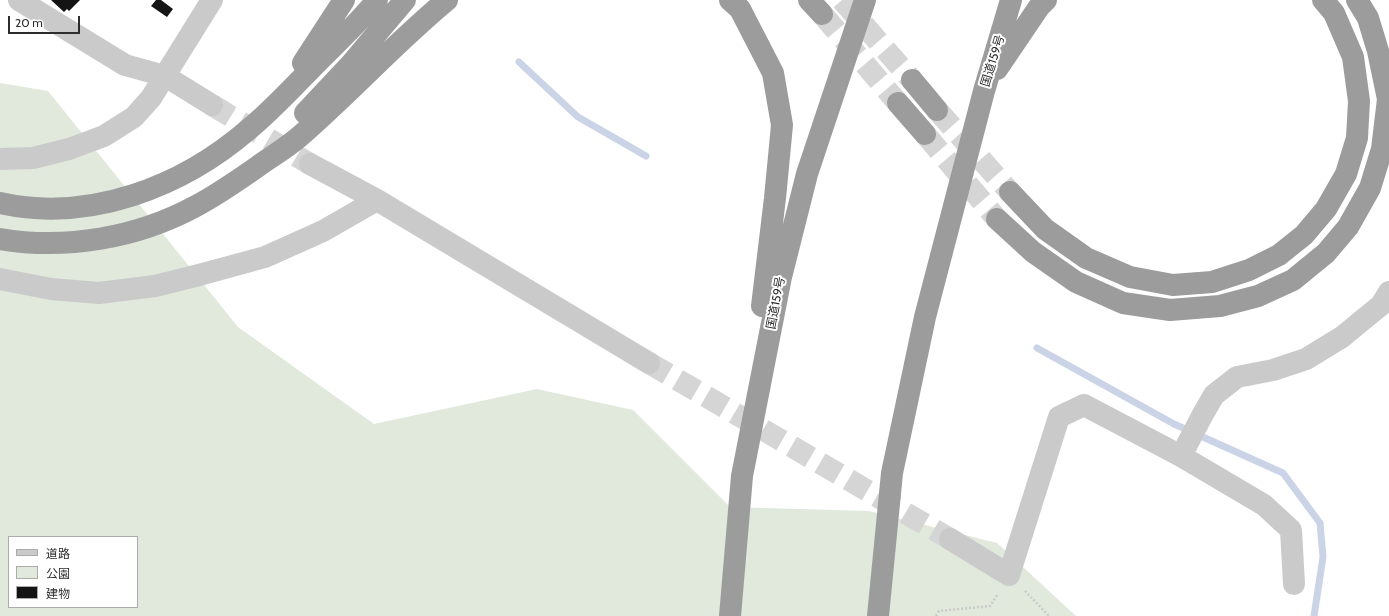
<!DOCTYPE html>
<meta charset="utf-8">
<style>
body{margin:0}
#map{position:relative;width:1389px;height:616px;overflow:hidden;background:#fff;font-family:Cabin,"Noto Sans JP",sans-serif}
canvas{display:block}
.legend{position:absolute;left:8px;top:536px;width:130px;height:72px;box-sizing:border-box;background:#fff;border:1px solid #ababab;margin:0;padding:5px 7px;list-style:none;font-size:12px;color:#2d2d2d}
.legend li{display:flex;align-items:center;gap:8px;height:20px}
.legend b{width:20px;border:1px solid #ababab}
.scale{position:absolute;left:8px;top:16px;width:72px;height:18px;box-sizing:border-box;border:2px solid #2d2d2d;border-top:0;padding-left:5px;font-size:12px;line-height:14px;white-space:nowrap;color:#2d2d2d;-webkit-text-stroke:3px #fff;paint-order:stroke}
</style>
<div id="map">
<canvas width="1389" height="616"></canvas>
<ul class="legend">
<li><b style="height:5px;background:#cacaca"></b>道路</li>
<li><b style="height:11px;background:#e0e9dc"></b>公園</li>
<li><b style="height:11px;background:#141414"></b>建物</li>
</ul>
<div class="scale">20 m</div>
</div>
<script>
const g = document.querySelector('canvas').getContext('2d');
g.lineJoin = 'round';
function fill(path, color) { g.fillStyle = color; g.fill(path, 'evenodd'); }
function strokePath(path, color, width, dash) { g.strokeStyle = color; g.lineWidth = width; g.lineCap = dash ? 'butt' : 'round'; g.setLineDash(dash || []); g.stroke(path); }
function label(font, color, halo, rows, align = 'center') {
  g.font = font + ' Cabin,"Noto Sans JP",sans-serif'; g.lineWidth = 4; g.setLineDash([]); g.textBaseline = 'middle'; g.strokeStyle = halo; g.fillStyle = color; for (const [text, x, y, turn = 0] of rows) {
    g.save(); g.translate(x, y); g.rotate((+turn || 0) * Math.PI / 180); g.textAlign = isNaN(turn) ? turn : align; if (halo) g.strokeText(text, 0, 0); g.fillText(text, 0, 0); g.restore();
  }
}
fill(new Path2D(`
 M0,83L48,91L238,327L374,424L537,389L633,410L730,507L869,511L997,543L1076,616H0ZM9,537H137V607H9Z`), '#e0e9dc');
strokePath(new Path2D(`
 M519,62L578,117L646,156
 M1037,348L1174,424L1283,473L1320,523L1323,557L1314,616`), '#cbd4e7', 7);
fill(new Path2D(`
 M51,0H80L69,11L67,9L64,12Z
 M156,0H161L173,9L167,17L151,6Z`), '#141414');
strokePath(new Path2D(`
 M212,105L310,164
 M649,363L950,539`), '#d5d5d5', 22, [22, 11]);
strokePath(new Path2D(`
 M842,0L912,80
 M822,14L898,103
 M937,110L1010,192
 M925,134L997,219`), '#d5d5d5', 22, [22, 11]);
strokePath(new Path2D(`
 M1025,591L1049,616
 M936,616L939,611L990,606L998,594`), '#cacaca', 2.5, [2, 2]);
strokePath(new Path2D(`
 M19,0L125,65L165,76L212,105
 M0,159L33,158L69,149L104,136L134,117L151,98L212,0
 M310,164L377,200L649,363
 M0,279L51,289L99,293L155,286L199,275L265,257L323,231L377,200
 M1181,456L1203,414L1214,395L1237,377L1273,370L1306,359L1342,337L1381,305L1389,292
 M950,539L1009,575L1059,417L1084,405L1181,456L1264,505L1291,530L1294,584`), '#cacaca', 22);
strokePath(new Path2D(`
 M730,0L740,9L773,73L782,125L775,198L762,306
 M809,0L822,14
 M303,63L344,0
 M997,69L1039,7L1046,0
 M912,80L937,110
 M898,103L925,134
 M305,113L351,64L405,0
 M1010,192L1045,229L1086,258L1130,277L1173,285L1212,282L1249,270L1279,255L1304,235L1326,209L1346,174L1357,138L1359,101L1353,57L1334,13L1323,0
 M0,203C89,223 182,187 249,129C271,111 290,90 310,70C332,47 357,25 377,0
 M997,219L1033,252L1076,282L1123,303L1170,310L1220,306L1258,296L1293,280L1326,253L1348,227L1370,188L1382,149L1388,99L1378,51L1368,18L1357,0
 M0,239C66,250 137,238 196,206C217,195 237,181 257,167C271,157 286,148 299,137C350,93 395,43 447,0
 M730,616L742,476L781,277L807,174L865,0
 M878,616L892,473L925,317L984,91L1011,0`), '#9c9c9c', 22);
label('12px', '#2d2d2d', '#fff', [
 ["国道159号",993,61,-73],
 ["国道159号",776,303,-79]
]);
</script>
